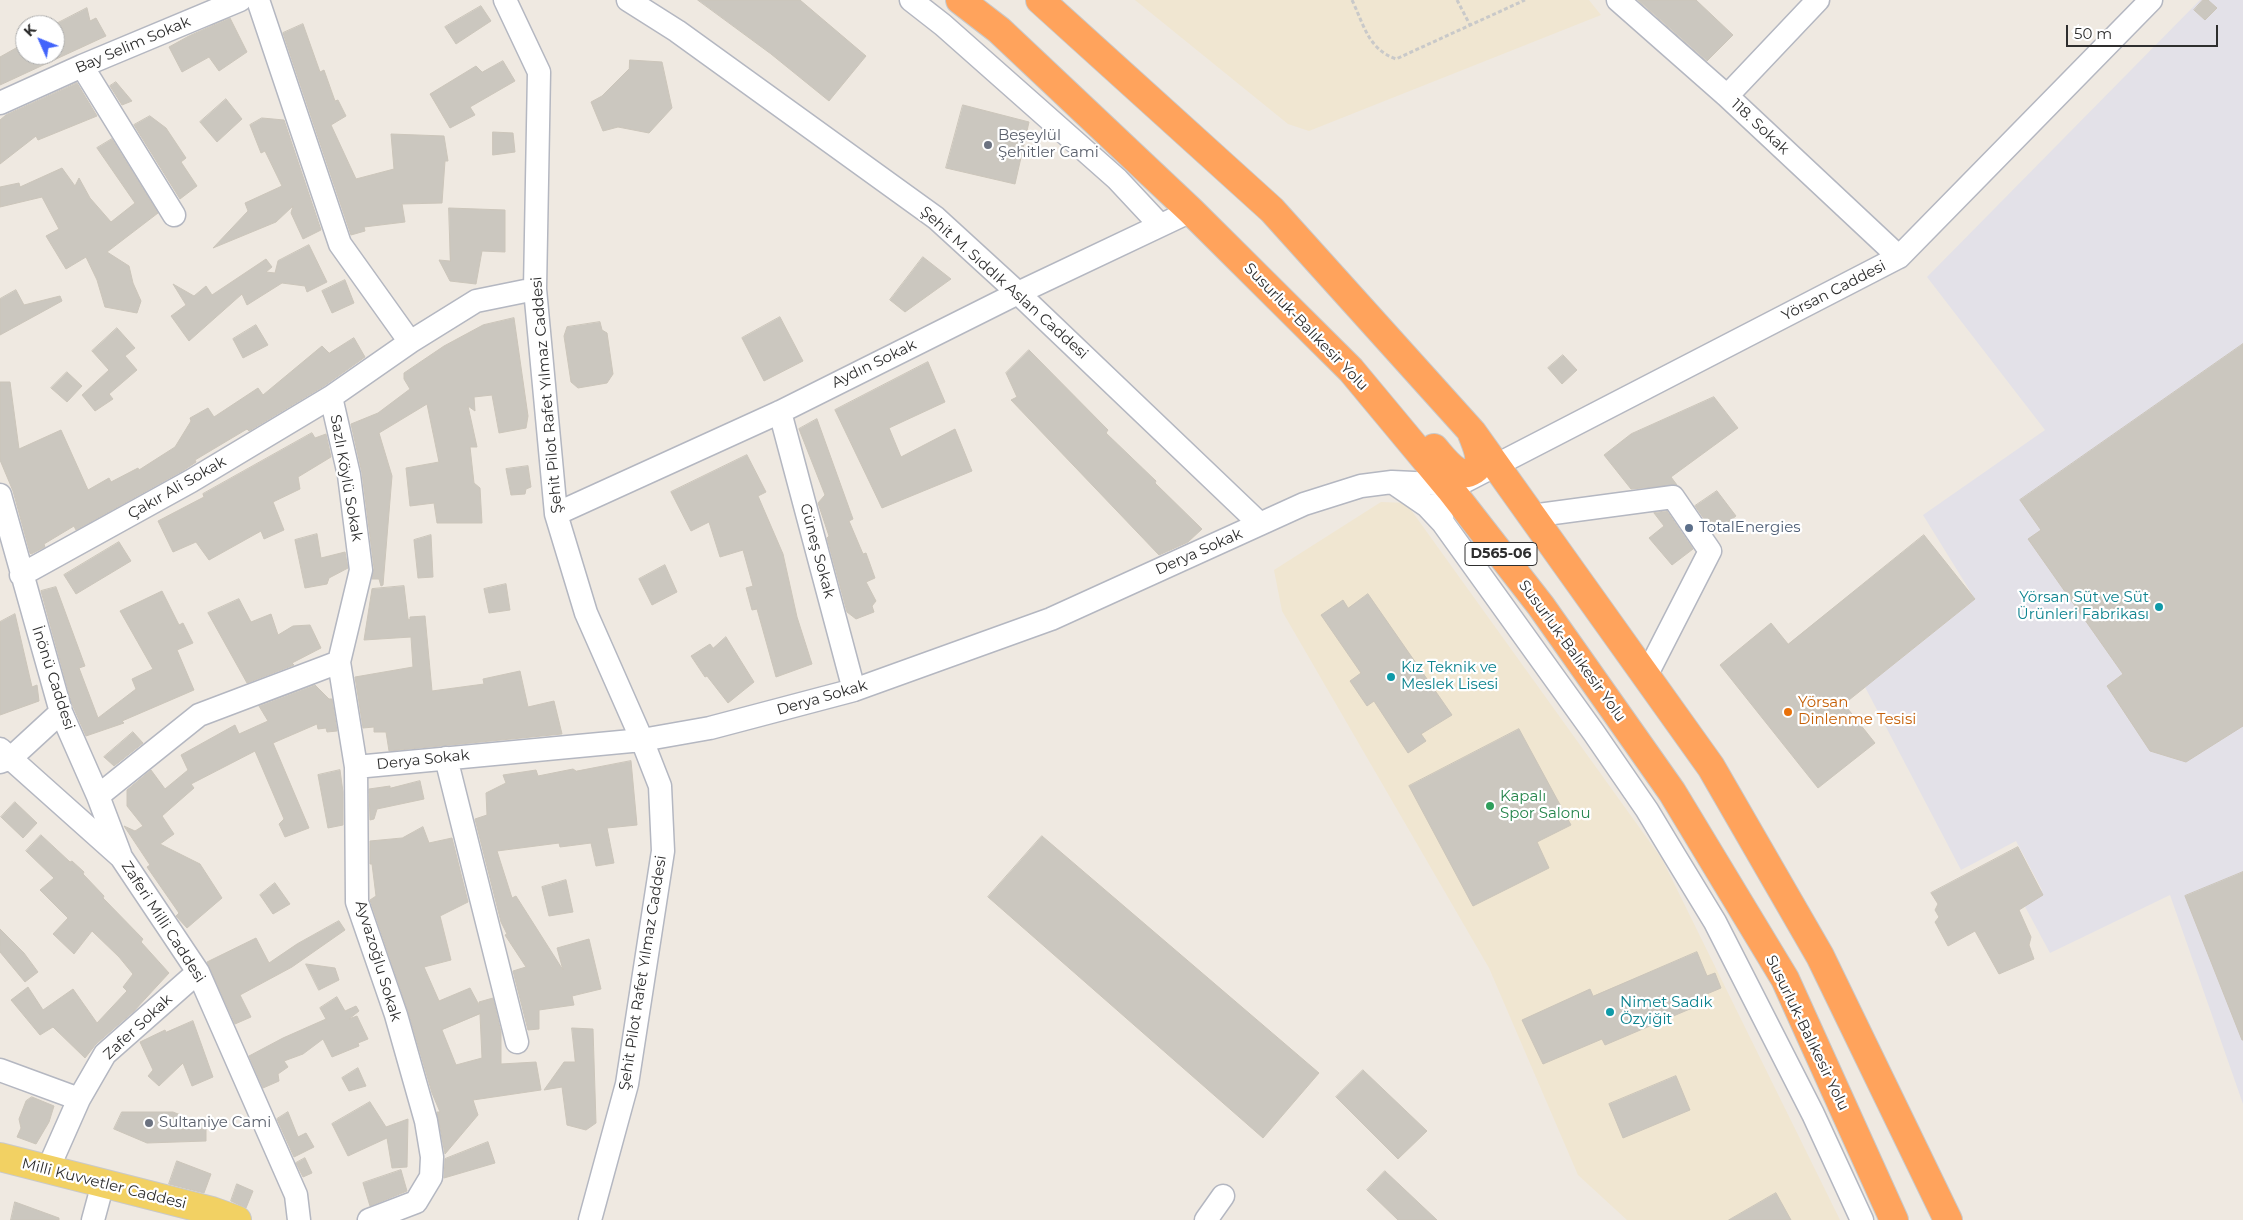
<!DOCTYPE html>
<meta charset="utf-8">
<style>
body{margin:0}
#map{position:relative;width:2243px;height:1220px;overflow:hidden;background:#efe9e1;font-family:Montserrat,sans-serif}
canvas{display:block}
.north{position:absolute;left:15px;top:15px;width:50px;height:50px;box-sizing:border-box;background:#fff;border:1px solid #ababab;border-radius:50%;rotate:314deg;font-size:14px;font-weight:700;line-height:20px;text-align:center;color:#2e2e2e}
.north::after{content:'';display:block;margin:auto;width:18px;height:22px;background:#4264fb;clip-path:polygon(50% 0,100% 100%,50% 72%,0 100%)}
.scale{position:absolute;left:2066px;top:25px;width:152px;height:22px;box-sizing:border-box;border:2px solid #2e2e2e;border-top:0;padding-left:6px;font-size:15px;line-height:18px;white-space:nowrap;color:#2e2e2e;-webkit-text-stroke:4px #fff;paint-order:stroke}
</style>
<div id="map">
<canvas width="2243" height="1220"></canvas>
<div class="north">K</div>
<div class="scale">50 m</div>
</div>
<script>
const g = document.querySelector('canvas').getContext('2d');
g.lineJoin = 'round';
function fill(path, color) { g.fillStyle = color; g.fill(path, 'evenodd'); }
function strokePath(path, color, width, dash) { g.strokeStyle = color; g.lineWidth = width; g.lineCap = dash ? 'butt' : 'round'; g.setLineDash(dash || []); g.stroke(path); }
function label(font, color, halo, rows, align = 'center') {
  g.font = font + ' Montserrat,sans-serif'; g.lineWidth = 4.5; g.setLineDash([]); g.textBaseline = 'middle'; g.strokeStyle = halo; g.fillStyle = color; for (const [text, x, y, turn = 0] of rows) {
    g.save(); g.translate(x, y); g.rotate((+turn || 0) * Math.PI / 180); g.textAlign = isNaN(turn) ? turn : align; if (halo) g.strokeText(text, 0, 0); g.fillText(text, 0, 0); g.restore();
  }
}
fill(new Path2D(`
 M2200,0H2243V1104L2170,895L2050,953L2022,901L2042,890L2016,841L1961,870L1865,687L1975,599L1923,515L2045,430L1927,277Z`), '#e3e1e8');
fill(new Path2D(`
 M1135,0H1589L1601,15L1309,131L1288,124Z
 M1381,502L1406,503L1662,859L1840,1220H1627L1578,1175L1489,968L1282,611L1274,570Z`), '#f0e6d1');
const building = new Path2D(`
 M698,0H800L866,56L829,101L771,54Z
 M1638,0H1696L1733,35L1707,61Z
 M2203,0H2208L2217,8L2205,20L2194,10Z
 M481,6L491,21L456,44L445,27Z
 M87,8L90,21L96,18L106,36L0,85V57L25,43V55H55L56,24Z
 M230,18L247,52L219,71L209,57L182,72L169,47L189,36Z
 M303,24L320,72L324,70L335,101L338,100L346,116L331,125L356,179L394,169L391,134L444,136L448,161H445L442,203L402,204L405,222L364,227L365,231L351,235L283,33Z
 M630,60L662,62L672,108L649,133L618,127L603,131L591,102L602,96L629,69Z
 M503,61L515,81L470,107L475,115L450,128L430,94L476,66L482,72Z
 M116,82L132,101L122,105L110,86Z
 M77,83L97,116L38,140L36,136L0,164V120L6,115Z
 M226,99L242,119L217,142L200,122Z
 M963,105L1029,122L1015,184L946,168Z
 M150,116L166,128L186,158L181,162L197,186L180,199L134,125Z
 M262,118L284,120L321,230L303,239L291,213L293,206L276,222L213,248L248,211L245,203L282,186L265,151L261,153L250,125Z
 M493,132L513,133L515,152L493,155Z
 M112,139L158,213L107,252L129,266L133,283L141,301L137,313L105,307L97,280L86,257L66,269L46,236L59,229L42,197L0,207V187L19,183L20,187L62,168L75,186L79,178L90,198L111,222L135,203L97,148Z
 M449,208L505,210V252L482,251L476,284L450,281L439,260L450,261Z
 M309,245L327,282L307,292L305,286L282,283L247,305L242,294L189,341L171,316L186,305L173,284L194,296L206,286L212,295L266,259L272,267L266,272L275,273L278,261Z
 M923,257L951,279L905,312L890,300Z
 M345,280L354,303L332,313L322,291Z
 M16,290L24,305L60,296L62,301L0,335V299Z
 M780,317L803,361L764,381L742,338Z
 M514,318L528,416L526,428L499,433L492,395L474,397L475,411L468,406L477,447H470L474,483L480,488L482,523H437L434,503L410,506L406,468L439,462L427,404L379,433L392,476L383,585L381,586L379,579H372L374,568L362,473L351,424L378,413L410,389L404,379V373L444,346L483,325Z
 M600,322L602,330L607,333L613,374L607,383L578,388L571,382L564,336L567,327Z
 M256,325L268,345L243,358L233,339Z
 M117,328L135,348L125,356L137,370L109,394L113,399L95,411L82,395L109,370L92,351Z
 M354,338L365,357L324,386L249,431L247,429L195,460L196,462L184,470L76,530L74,526L44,544L45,547L31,554L30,553L13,491L0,460V382H10L19,449L61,430L88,490L109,478L111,482L138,468L139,470L175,447L191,421L190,418L208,408L214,417L258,388L263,395L322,346L329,353Z
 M2243,344V726L2186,762L2150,751L2107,686L2123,674L2028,539L2041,530L2020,500Z
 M1029,350L1108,430L1106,433L1156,481L1155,483L1202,529L1188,542L1159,555L1011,400L1017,397L1006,373Z
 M1563,355L1577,370L1562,384L1548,368Z
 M928,362L945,402L889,428L901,457L955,429L972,471L882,508L835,410Z
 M67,372L82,386L67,402L51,388Z
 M1714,397L1738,428L1671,477L1677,485L1631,489L1604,455L1631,434Z
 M817,419L853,519L849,521L863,554L866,553L875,578L866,582L876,601L872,606L874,612L856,619L847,612L827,538L829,536L818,503L825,495L799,429Z
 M312,433L315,438L326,434L331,457L298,477L300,489L273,502L284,530L264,539L261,531L209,560L196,542L173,552L158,521L204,497L203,494Z
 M747,455L766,492L758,496L783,554L797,617L812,664L776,677L757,609L752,610L746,588L753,586L743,550L720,557L709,522L691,531L671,492Z
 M528,466L531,487L526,489L525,494L511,495L506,469Z
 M1717,491L1736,516L1714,533L1695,506Z
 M1667,511L1693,549L1672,565L1649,538L1664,526L1654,513Z
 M317,534L321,558L345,552L348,568L329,578L327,584L305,588L295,540Z
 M431,535L433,577L418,578L414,540Z
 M1924,535L1975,599L1844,704L1875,743L1818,788L1720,665L1771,623L1788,644Z
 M119,542L131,561L76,594L64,575Z
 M665,565L677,592L652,605L639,579Z
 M506,584L510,610L489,613L484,589Z
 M404,586L408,619L410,620V617L425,616L432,691L484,684L483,679L520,671L528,707L554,701L562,734L389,751L386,732H374V727L363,728L355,677L413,667L411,637L364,640L372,589Z
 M56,587L85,666L79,668L98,718L136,689L132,679L153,669L120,611L162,591L179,625L183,623L193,643L177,650L194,690L122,721L124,723L86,736L72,704L41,591Z
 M1368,594L1452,715L1421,734L1426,741L1408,753L1374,701L1367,706L1350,681L1361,673L1321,615L1343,600L1348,608Z
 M239,599L251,622L271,614L278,635L293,626L310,625L321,648L292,663L294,665L247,683L208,613Z
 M15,614L32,687L37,685L39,701L0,715V622Z
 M726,637L754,682L728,703L707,676L705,677L691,656L710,644L713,648Z
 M315,685L329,699H332L337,731L327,732L326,728L318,729L317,724L273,743L309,828L285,837L279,824L284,819L255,751L191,784L194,788L162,816L174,834L160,844L200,864L222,898L187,928L176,916L179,913L147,867L150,865L124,826L135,831L143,826L127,806V790L151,770L165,789L188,770L181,755L235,725L239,734L268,721L259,706Z
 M1519,729L1571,825L1537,842L1549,868L1473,906L1409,786Z
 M133,732L143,743L114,766L104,757Z
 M631,761L637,825L607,828L614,863L596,866L591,843L560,847L559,843L497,851L512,898L516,896L563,970L557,948L589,939L601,989L572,996L574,1005L539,1010V1029L528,1030L513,971L526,967L505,935L507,934L501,922L475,819L487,815L486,793L506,783L503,775L536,770L538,776L573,769L576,771Z
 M340,770L343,792V825L328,828L318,775Z
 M420,781L424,799L377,809L374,819L370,820L369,789L390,786V788Z
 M15,802L37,823L23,838L1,817Z
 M423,827L429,843L452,838L468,902L440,916L451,960L424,967L439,1001L470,988L479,1005V1002L493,998L501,1032V1064L536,1062L541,1090L473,1100L478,1115L445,1154L437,1112H440L432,1093L408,1011L370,900L376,896L372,864H370V841L402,838ZM480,1014L482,1058L456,1065L442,1030Z
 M41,835L70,862L72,861L84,872L83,874L104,896L103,898L143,939L141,942L169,973L134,1011L96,1044L85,1058L53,1027L40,1035L11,1000L28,987L43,1010L73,989L97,1023L127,991L123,987L133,974L119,957L92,931L74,954L53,934L68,918L40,890L54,878L26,851Z
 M1042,836L1319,1073L1263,1138L988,897Z
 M2018,847L2043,895L2019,910L2031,937L2029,945L2034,959L1999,974L1975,931L1948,946L1935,922L1939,917L1935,910L1938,904L1931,893Z
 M2243,872V1040H2242L2185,896Z
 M566,880L573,912L549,916L542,887Z
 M275,883L290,904L273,914L260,895Z
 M339,921L345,930L292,967L240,995L251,1017L235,1024L207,962L256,938L269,963L297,944Z
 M0,929L24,953L38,972L25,982L0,952Z
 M1697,952L1707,976L1715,973L1721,988L1702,996L1704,1003L1605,1045L1602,1039L1543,1064L1522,1020L1590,989L1593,996Z
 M306,964L335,968L339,980L319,990Z
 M337,997L345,1011L356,1006L359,1011L349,1019L357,1016L368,1039L358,1043L359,1046L332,1057L323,1039L303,1054L284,1061L288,1067L278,1074L279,1081L263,1088L249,1056L283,1038L326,1019L320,1008Z
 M193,1021L213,1077L192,1086L183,1063L159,1086L148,1076L153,1070L140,1042L165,1030L166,1032Z
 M572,1028L593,1029L596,1123L586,1130L567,1125L562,1087L544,1090L564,1062H575Z
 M358,1068L366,1086L349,1091L342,1078Z
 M1363,1070L1427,1131L1398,1159L1336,1097Z
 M1676,1076L1690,1110L1623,1138L1609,1104Z
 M32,1097L54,1106L49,1122L36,1144L17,1137L21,1128L19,1119L26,1101Z
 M370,1102L386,1127L408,1119L407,1167L392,1168L387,1138L348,1156L332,1124Z
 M122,1112H173L206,1125V1141L147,1143L114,1129Z
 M288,1112L298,1137L306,1133L314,1147L294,1157L277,1119Z
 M488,1142L495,1163L444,1178L445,1159Z
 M305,1158L312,1173L303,1177L296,1163Z
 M177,1161L211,1174L204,1193L169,1184Z
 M401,1170L407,1191L370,1206L363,1183Z
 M1385,1171L1437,1220H1398L1367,1190Z
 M237,1184L253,1191L246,1208L231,1201Z
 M1776,1193L1791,1220H1729Z
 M15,1202L59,1218V1220H11Z`);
fill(building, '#cbc7bf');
strokePath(building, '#cbc5ba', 1);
const minor = new Path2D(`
 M505,0L539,72L535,289L556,514L586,613L642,740L660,786L663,851L627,1084L590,1220
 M628,0L677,31L936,218L1018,293L1260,524
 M911,0L943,25L1117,179L1160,225
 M1618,0L1727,96L1899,257
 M82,66L174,215
 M1727,96L1818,0
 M0,103L82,66L240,0
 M410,342L476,301L535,289
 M780,412L854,690
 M1392,482L1427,506L1443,523
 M0,495L61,712L98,796L120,854
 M556,514L780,412L1018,293L1191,211
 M1531,516L1673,497L1710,551L1646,676
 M21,575L191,481L331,397
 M339,662L356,767L357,902L396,1015L426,1121L432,1157L431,1177L416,1202L369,1220
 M0,749L121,857L198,972L296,1195L299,1220
 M446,758L517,1042
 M0,762L11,758L61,712
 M356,767L642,740L710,728L854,690L1051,619L1304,504L1361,486L1392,482L1436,484L1450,489
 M98,796L199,715L339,662L361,570L349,475L331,397L410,342L340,244L258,0
 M0,1070L79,1099
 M48,1169L79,1099L105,1054L198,972
 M93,1220L103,1183
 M1206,1220L1223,1196
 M1862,1220L1813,1114L1715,922L1676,858L1647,810L1594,733L1443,523L1439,502L1450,489L1899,257L2151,0`);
const major = new Path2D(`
 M0,1157L212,1211L237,1220`);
const highway = new Path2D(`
 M960,0L999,30L1191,211L1351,370L1450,489L1541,606L1672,792L1785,979L1894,1220
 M1040,0L1272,210L1472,432L1711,767L1820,956L1948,1220
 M1434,448C1441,456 1448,466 1457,471C1462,474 1468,474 1472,471C1486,464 1476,445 1472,434`);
strokePath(minor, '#b4b7c1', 25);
strokePath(major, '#c9c9c9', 30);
strokePath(highway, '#c9c9c9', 30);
strokePath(new Path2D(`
 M1352,0C1364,25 1368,49 1396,59L1525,0
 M1457,0L1470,25`), '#c9c9c9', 3, [4, 2.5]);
strokePath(minor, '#fff', 22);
strokePath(major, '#f2d163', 28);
strokePath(highway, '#ffa35c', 28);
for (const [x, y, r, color] of [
 [988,145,5,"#6b7280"],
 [1689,528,5,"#5c6f8a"],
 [2159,607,5,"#0f9aa8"],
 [1391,677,5,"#0f9aa8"],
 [1788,712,5,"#e8710a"],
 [1490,806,5,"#2e9e5b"],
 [1610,1012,5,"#0f9aa8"],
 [149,1123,5,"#6b7280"]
]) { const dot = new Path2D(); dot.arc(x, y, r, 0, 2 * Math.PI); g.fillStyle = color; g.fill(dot); strokePath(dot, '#fff', 2); }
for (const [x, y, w] of [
 [1501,554,72]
]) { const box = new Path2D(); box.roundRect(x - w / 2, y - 11.5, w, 23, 4); g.fillStyle = '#fff'; g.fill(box); strokePath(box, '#2e2e2e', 1); }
label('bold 14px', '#2e2e2e', null, [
 ["D565-06",1501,554]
]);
label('15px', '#2e2e2e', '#fff', [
 ["Bay Selim Sokak",133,45,-23],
 ["118. Sokak",1760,127,43],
 ["Şehit M. Sıddık Aslan Caddesi",1004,283,42],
 ["Yörsan Caddesi",1834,291,-27],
 ["Susurluk-Balıkesir Yolu",1306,327,46],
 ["Aydın Sokak",874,364,-26],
 ["Şehit Pilot Rafet Yılmaz Caddesi",547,395,-95],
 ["Sazlı Köylü Sokak",346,478,80],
 ["Çakır Ali Sokak",177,488,-30],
 ["Güneş Sokak",817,551,75],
 ["Derya Sokak",1199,552,-24],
 ["Susurluk-Balıkesir Yolu",1572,651,54],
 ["İnönü Caddesi",53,678,72],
 ["Derya Sokak",822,698,-16],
 ["Derya Sokak",423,760,-6],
 ["Zaferi Milli Caddesi",163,922,57],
 ["Ayvazoğlu Sokak",378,961,73],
 ["Şehit Pilot Rafet Yılmaz Caddesi",643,973,-81],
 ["Zafer Sokak",138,1027,-43],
 ["Susurluk-Balıkesir Yolu",1807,1033,64],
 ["Milli Kuvvetler Caddesi",104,1184,14]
]);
label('15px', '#5b616d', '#fff', [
 ["Beşeylül",998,136],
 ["Şehitler Cami",998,153],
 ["Sultaniye Cami",159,1123]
], 'left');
label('15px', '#4e5e75', '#fff', [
 ["TotalEnergies",1699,528]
], 'left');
label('15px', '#0d838f', '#fff', [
 ["Yörsan Süt ve Süt",2149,598,"right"],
 ["Ürünleri Fabrikası",2149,615,"right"],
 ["Kız Teknik ve",1401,668],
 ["Meslek Lisesi",1401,685],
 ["Nimet Sadık",1620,1003],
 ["Özyiğit",1620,1020]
], 'left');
label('15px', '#c56008', '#fff', [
 ["Yörsan",1798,703],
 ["Dinlenme Tesisi",1798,720]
], 'left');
label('15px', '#27864d', '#fff', [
 ["Kapalı",1500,797],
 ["Spor Salonu",1500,814]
], 'left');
</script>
